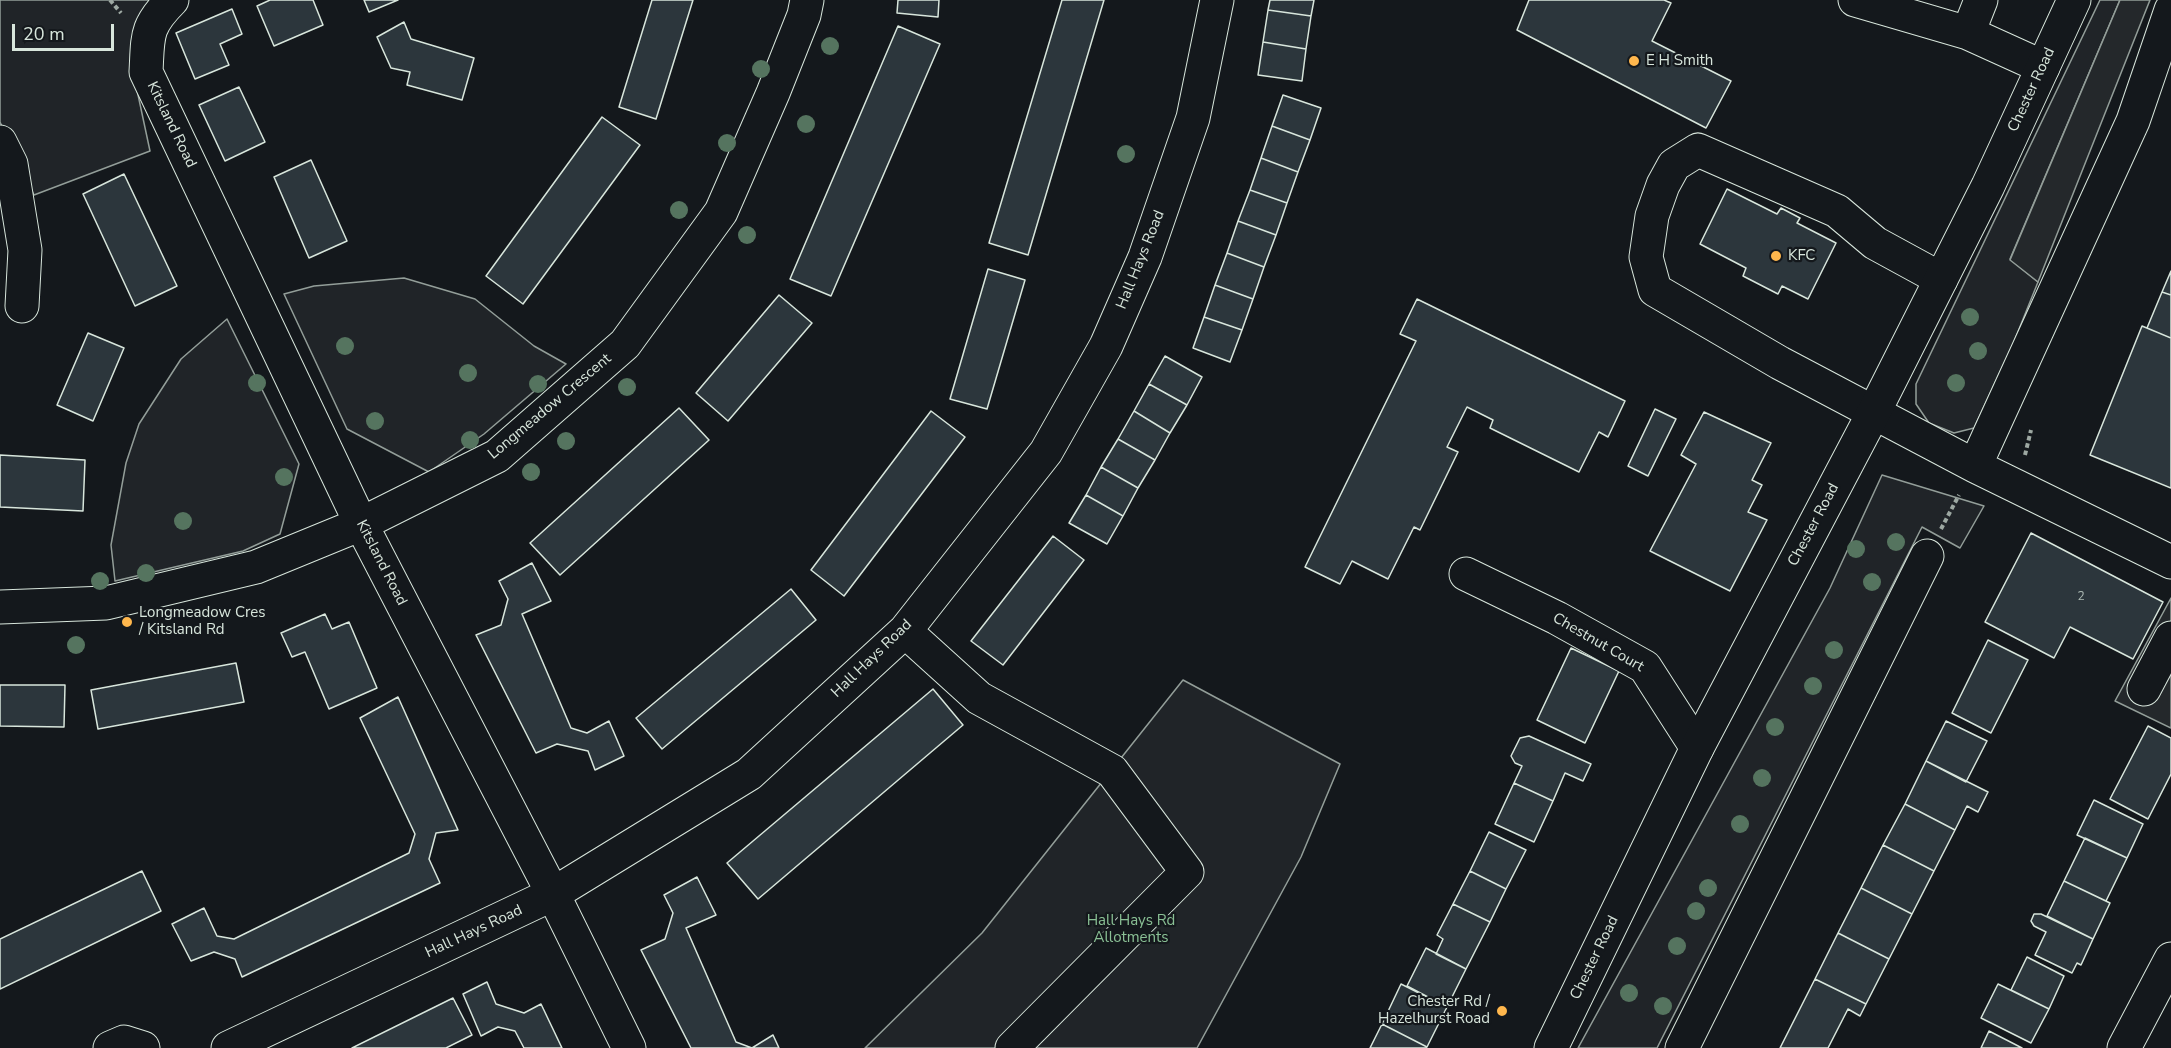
<!DOCTYPE html>
<style>
body{margin:0}
#map{position:relative;width:2171px;height:1048px;overflow:hidden;background:#14181c;font-family:"Nunito Sans",sans-serif}
canvas{display:block}
.scale{position:absolute;left:12px;top:24px;width:102px;height:27px;box-sizing:border-box;border:3px solid #d8e6dc;border-top:0;padding-left:8px;font-size:18px;line-height:21px;white-space:nowrap;color:#d8e6dc;-webkit-text-stroke:4px #14181c;paint-order:stroke}
</style>
<div id="map">
<canvas width="2171" height="1048"></canvas>
<div class="scale">20 m</div>
</div>
<script>
const g = document.querySelector('canvas').getContext('2d');
g.lineJoin = 'round';
function fill(path, color) { g.fillStyle = color; g.fill(path, 'evenodd'); }
function strokePath(path, color, width, dash) { g.strokeStyle = color; g.lineWidth = width; g.lineCap = dash ? 'butt' : 'round'; g.setLineDash(dash || []); g.stroke(path); }
function label(font, color, halo, rows, align = 'center') {
  g.font = font + ' "Nunito Sans",sans-serif'; g.lineWidth = 4.5; g.setLineDash([]); g.textBaseline = 'middle'; g.strokeStyle = halo; g.fillStyle = color; for (const [text, x, y, turn = 0] of rows) {
    g.save(); g.translate(x, y); g.rotate((+turn || 0) * Math.PI / 180); g.textAlign = isNaN(turn) ? turn : align; if (halo) g.strokeText(text, 0, 0); g.fillText(text, 0, 0); g.restore();
  }
}
const green = new Path2D(`
 M0,0H157L131,62L150,151L34,195L0,122Z
 M2100,0H2120L2010,259L2038,282L2013,344L1974,428L1954,433L1929,423L1916,404V384Z
 M404,278L475,299L534,346L566,364L484,434L429,472L347,429L284,294L314,286Z
 M227,319L299,464L280,534L243,551L115,581L111,545L126,463L139,424L181,359Z
 M1882,475L1984,506L1960,548L1922,527L1657,1048H1578L1830,588Z
 M1183,680L1340,764L1301,857L1197,1048H865L982,933Z`);
fill(green, '#202428');
strokePath(green, '#939e99', 1.5);
const parking = new Path2D(`
 M2120,0H2150L2038,282L2010,260Z
 M2171,598V728L2115,701Z`);
fill(parking, '#24282b');
strokePath(parking, '#939e99', 1.5);
const building = new Path2D(`
 M270,0H313L323,25L274,46L257,6Z
 M364,0H398L369,12Z
 M652,0H693L656,119L619,107Z
 M898,0H939L938,17L897,13Z
 M1062,0H1104L1028,255L989,243Z
 M1270,0H1314L1311,16L1268,10Z
 M1529,0H1664L1671,3L1652,41L1731,81L1706,128L1517,30Z
 M232,9L242,34L220,44L229,65L195,79L176,33Z
 M1268,10L1311,16L1306,49L1263,42Z
 M404,22L411,39L474,58L462,100L407,85L410,72L391,68L377,37Z
 M898,26L940,44L831,296L790,279Z
 M1263,42L1306,49L1302,81L1258,75Z
 M239,87L265,142L225,161L199,105Z
 M1283,95L1321,108L1310,140L1272,126Z
 M602,117L640,145L523,304L486,276Z
 M1272,126L1310,140L1298,172L1261,158Z
 M1261,158L1298,172L1287,203L1250,190Z
 M311,160L347,241L309,258L274,177Z
 M124,174L177,286L135,306L83,194Z
 M1727,189L1777,214L1781,208L1800,218L1797,223L1836,243L1808,299L1782,286L1778,294L1743,276L1746,268L1700,244Z
 M1250,190L1287,203L1276,235L1238,221Z
 M1238,221L1276,235L1264,267L1227,253Z
 M1227,253L1264,267L1253,299L1215,285Z
 M988,269L1025,280L987,409L950,399Z
 M2171,271V295L2162,292Z
 M1215,285L1253,299L1242,330L1204,317Z
 M2162,292L2171,295V338L2147,328Z
 M779,295L812,323L728,421L696,393Z
 M1417,299L1625,401L1608,437L1599,432L1579,472L1490,428L1493,420L1467,407L1447,447L1458,452L1420,530L1414,527L1388,579L1352,561L1340,584L1305,567L1416,341L1400,334Z
 M1204,317L1242,330L1230,362L1193,348Z
 M2142,326L2171,338V488L2090,455Z
 M88,333L124,348L93,421L57,405Z
 M1165,356L1202,377L1187,405L1149,384Z
 M1149,384L1187,405L1170,433L1134,411Z
 M679,408L709,440L560,575L530,543Z
 M1655,409L1676,419L1648,476L1628,466Z
 M931,411L965,437L844,596L811,570Z
 M1134,411L1170,433L1155,460L1118,439Z
 M1704,412L1771,443L1752,480L1762,485L1748,512L1767,520L1730,591L1650,551L1696,464L1681,455Z
 M1118,439L1155,460L1138,488L1101,467Z
 M0,455L85,460L83,511L0,507Z
 M1101,467L1138,488L1123,516L1086,495Z
 M1086,495L1123,516L1107,544L1069,523Z
 M2031,533L2163,602L2133,659L2070,627L2054,658L1985,622Z
 M1053,536L1084,560L1003,665L971,641Z
 M532,563L551,601L522,614L571,728L587,733L609,721L624,756L595,770L588,751L557,744L536,753L476,635L501,625L508,599L499,581Z
 M791,589L816,620L662,749L636,718Z
 M325,614L332,629L349,622L377,688L329,709L305,652L292,657L281,633Z
 M1988,640L2028,660L1991,733L1952,713Z
 M1571,648L1619,671L1585,743L1537,720Z
 M236,663L244,702L98,729L91,690Z
 M0,685H65L64,727L0,726Z
 M933,689L963,725L758,899L727,863Z
 M398,697L458,830L436,833L429,859L440,883L242,977L235,959L214,952L191,961L172,924L204,908L217,936L234,939L409,853L415,834L360,718Z
 M1946,721L1987,741L1966,782L1926,761Z
 M2148,726L2171,738V774L2148,819L2110,799Z
 M1529,736L1591,764L1583,781L1565,773L1553,801L1514,783L1522,766L1515,763L1511,756L1520,738Z
 M1926,761L1988,792L1978,812L1967,806L1955,830L1905,804Z
 M1514,783L1553,801L1534,842L1495,824Z
 M2094,800L2143,824L2127,858L2077,835Z
 M1905,804L1955,830L1934,871L1883,845Z
 M1489,832L1526,850L1506,889L1470,871Z
 M2085,838L2127,858L2106,901L2064,881Z
 M1883,845L1934,871L1912,914L1861,888Z
 M142,871L161,911L0,989V939Z
 M1470,871L1506,889L1490,922L1453,904Z
 M697,877L716,915L686,928L736,1042L752,1048L773,1035L779,1048H691L641,950L665,939L673,913L664,895Z
 M2064,881L2110,903L2093,939L2047,916Z
 M1861,888L1912,914L1889,959L1838,933Z
 M1453,904L1490,922L1466,969L1436,954L1443,939L1437,935Z
 M2034,914H2041L2093,939L2081,965L2077,963L2072,973L2035,955L2046,932L2034,926L2031,921Z
 M1838,933L1889,959L1866,1004L1815,979Z
 M1426,948L1466,969L1447,1007L1407,986Z
 M2027,957L2064,976L2049,1009L2011,990Z
 M1815,979L1866,1004L1860,1016L1848,1009L1828,1048H1780Z
 M487,982L496,1004L524,1013L541,1004L562,1048H524L515,1031L498,1027L481,1036L463,994Z
 M1401,984L1447,1007L1427,1047L1382,1024Z
 M1998,984L2049,1009L2031,1043L1981,1018Z
 M453,998L472,1035L446,1048H352Z
 M1382,1024L1427,1047L1426,1048H1370Z
 M1989,1031L2022,1048H1981Z`);
fill(building, '#2c363c');
strokePath(building, '#d8e6dc', 1.5);
const minor = new Path2D(`
 M172,0C145,27 148,36 146,72L361,524L553,894L629,1048
 M1855,0L1968,33L2043,67
 M1968,33L1981,0
 M0,142L11,164L25,250L22,306
 M1941,279L1875,243L1837,211L1698,150L1674,165L1663,185L1652,216L1646,257L1655,290L1780,363L1975,466L2171,562
 M1975,466L2133,121L2171,10
 M1466,574L1557,618L1645,667L1697,748
 M0,607L106,603L256,567L361,524L497,456L625,344L721,212L773,93L804,15L807,0
 M905,631L979,698L1112,771L1187,872L1012,1048
 M2144,689L2171,638
 M110,1048L124,1042L143,1048
 M228,1048L553,894L749,774L905,631L1046,452L1106,346L1145,257L1193,118L1217,0
 M1682,1048L1927,556
 M2124,1048L2171,959`);
const major = new Path2D(`
 M1551,1048L1697,748L1874,412L1988,186L2074,0`);
strokePath(minor, '#d8e6dc', 35);
strokePath(major, '#d8e6dc', 35);
strokePath(new Path2D(`
 M110,0L121,13
 M2025,455L2031,430
 M1941,529L1959,495`), '#9da8a2', 4, [4.5, 3]);
strokePath(minor, '#14181c', 33);
strokePath(major, '#14181c', 33);
g.fillStyle = '#55745f';
for (const [x, y] of [
 [830,46],
 [761,69],
 [806,124],
 [727,143],
 [1126,154],
 [679,210],
 [747,235],
 [1970,317],
 [345,346],
 [1978,351],
 [468,373],
 [257,383],
 [1956,383],
 [538,384],
 [627,387],
 [375,421],
 [470,440],
 [566,441],
 [531,472],
 [284,477],
 [183,521],
 [1896,542],
 [1856,549],
 [146,573],
 [100,581],
 [1872,582],
 [76,645],
 [1834,650],
 [1813,686],
 [1775,727],
 [1762,778],
 [1740,824],
 [1708,888],
 [1696,911],
 [1677,946],
 [1629,993],
 [1663,1006]
]) { g.beginPath(); g.arc(x, y, 9, 0, 2 * Math.PI); g.fill(); }
for (const [x, y, r, color] of [
 [1634,61,6,"#ffb74d"],
 [1776,256,6,"#ffb74d"],
 [127,622,6,"#ffb74d"],
 [1502,1011,6,"#ffb74d"]
]) { const dot = new Path2D(); dot.arc(x, y, r, 0, 2 * Math.PI); g.fillStyle = color; g.fill(dot); strokePath(dot, '#14181c', 2); }
label('12px', '#adbab4', null, [
 ["2",2081,597]
]);
label('15px', '#d8e6dc', '#14181c', [
 ["E H Smith",1646,61],
 ["KFC",1788,256],
 ["Longmeadow Cres",139,613],
 ["/ Kitsland Rd",139,630],
 ["Chester Rd /",1490,1002,"right"],
 ["Hazelhurst Road",1490,1019,"right"]
], 'left');
label('15px', '#d8e6dc', '#14181c', [
 ["Chester Road",2032,90,-65],
 ["Kitsland Road",171,125,64],
 ["Hall Hays Road",1141,260,-68],
 ["Longmeadow Crescent",550,407,-40],
 ["Chester Road",1814,525,-62],
 ["Kitsland Road",381,563,63],
 ["Chestnut Court",1598,643,30],
 ["Hall Hays Road",872,659,-44],
 ["Hall Hays Road",474,932,-25],
 ["Chester Road",1595,958,-64]
]);
label('15px', '#8ac095', '#14181c', [
 ["Hall Hays Rd",1131,921],
 ["Allotments",1131,938]
]);
</script>
